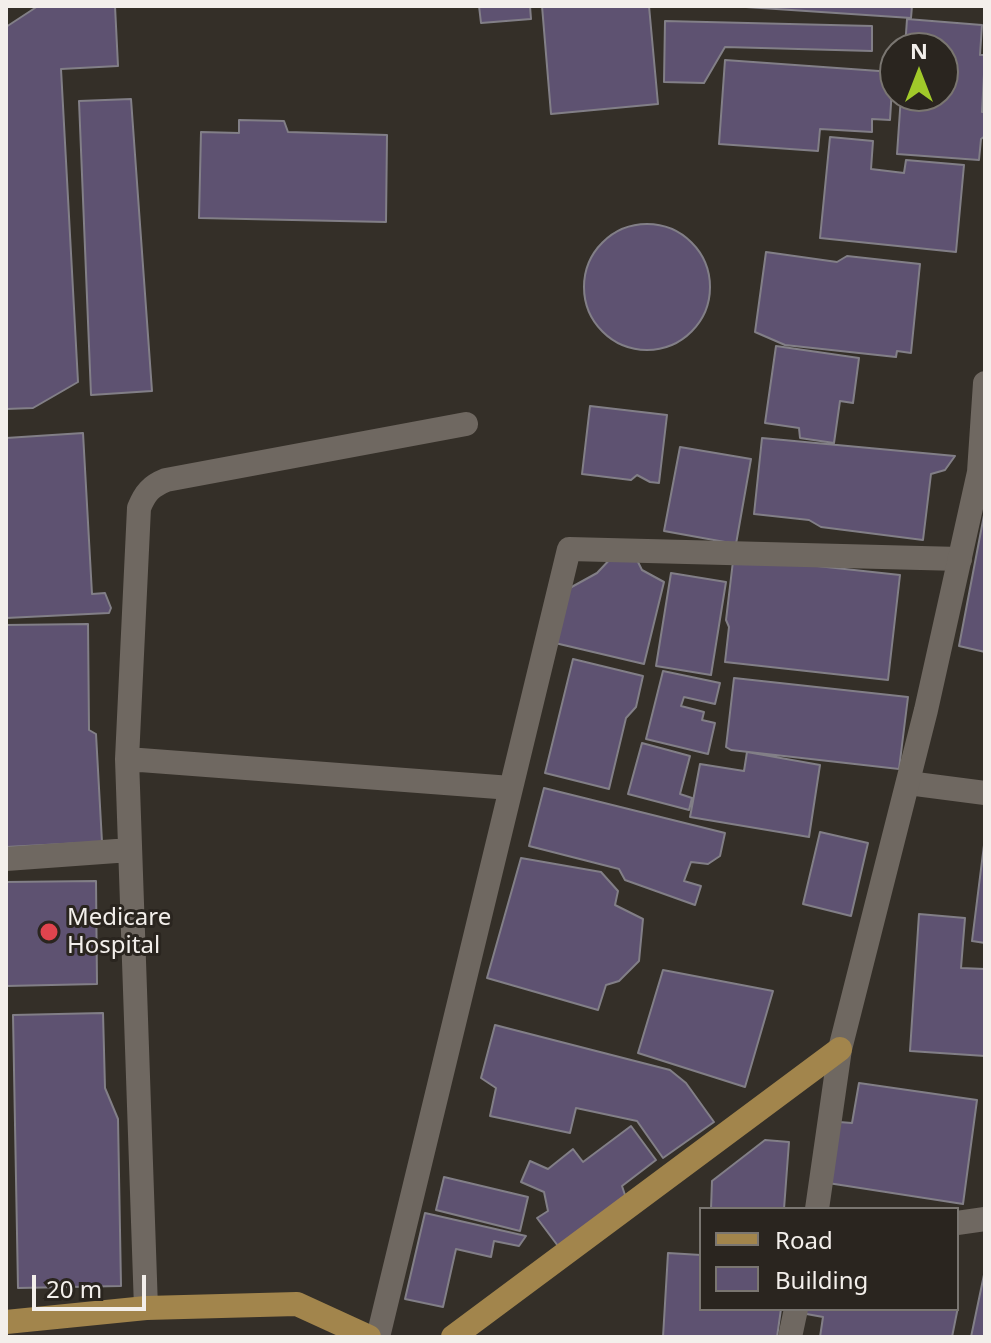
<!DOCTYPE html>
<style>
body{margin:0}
#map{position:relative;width:991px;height:1343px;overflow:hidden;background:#342f28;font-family:"Noto Sans",sans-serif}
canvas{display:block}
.frame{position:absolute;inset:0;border:8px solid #f3efeb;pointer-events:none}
.legend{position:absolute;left:699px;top:1207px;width:260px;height:104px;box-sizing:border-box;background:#2a251f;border:2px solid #7a7671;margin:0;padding:10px 14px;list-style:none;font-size:24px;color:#f3efeb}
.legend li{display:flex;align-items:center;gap:16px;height:40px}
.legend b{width:40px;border:2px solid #7a7671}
.north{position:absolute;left:879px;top:32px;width:80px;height:80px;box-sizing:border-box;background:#2a251f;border:2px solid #7a7671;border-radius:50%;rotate:0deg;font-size:22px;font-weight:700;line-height:32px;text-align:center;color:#f3efeb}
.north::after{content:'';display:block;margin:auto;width:28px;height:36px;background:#a1c92a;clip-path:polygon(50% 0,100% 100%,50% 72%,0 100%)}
.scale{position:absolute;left:32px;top:1275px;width:114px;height:36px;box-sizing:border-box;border:4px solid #f3efeb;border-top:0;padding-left:10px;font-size:24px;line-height:28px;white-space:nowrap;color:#f3efeb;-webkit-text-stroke:6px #2a251f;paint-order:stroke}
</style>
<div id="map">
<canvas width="991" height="1343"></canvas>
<div class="frame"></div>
<ul class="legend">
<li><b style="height:10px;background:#a2854c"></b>Road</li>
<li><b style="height:22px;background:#5e5271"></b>Building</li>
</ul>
<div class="north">N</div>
<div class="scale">20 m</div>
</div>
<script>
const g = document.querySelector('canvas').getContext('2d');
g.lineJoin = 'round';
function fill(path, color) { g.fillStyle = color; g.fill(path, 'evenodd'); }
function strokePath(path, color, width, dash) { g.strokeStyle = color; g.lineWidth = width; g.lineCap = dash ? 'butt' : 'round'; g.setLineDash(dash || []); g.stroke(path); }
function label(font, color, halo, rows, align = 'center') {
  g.font = font + ' "Noto Sans",sans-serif'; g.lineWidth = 6; g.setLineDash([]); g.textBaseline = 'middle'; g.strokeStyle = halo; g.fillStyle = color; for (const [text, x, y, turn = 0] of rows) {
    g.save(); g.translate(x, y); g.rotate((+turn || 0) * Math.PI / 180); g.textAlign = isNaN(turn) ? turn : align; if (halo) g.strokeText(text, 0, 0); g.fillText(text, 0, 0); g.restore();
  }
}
const building = new Path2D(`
 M38,6H115L118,66L61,69L78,382L33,408L6,409V27Z
 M479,6H530L531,19L481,23Z
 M542,6H649L658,104L551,114Z
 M731,6H912L911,18Z
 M907,19L982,25L980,55H985L982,112H985V136L981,139L979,160L897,154L901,96H943V48H905Z
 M665,21L872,26V51L725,47L704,83L664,82Z
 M725,60L893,72L890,120L872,119V132L820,129L818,151L719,144Z
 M131,99L152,391L91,395L79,101Z
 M239,120L284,121L288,132L387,135L386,222L199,218L201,132L239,133Z
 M830,137L873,141L871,169L904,173L906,160L964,165L956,252L820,238Z
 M584 287a63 63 0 1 1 126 0a63 63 0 1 1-126 0Z
 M766,252L837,262L847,256L920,264L911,353L897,351L896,357L785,345L755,332Z
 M776,346L859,358L853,403L840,401L834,443L800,438L799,428L765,423Z
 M590,406L667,415L659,483L650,482L637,475L631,480L582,474Z
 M83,433L92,594L105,593L111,608L109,613L6,618V438Z
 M762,438L955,456L945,470L931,474L923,540L821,527L809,520L754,514Z
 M680,447L751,459L736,544L664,531Z
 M985,510V652L959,646Z
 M614,555L637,560L642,570L664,582L644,664L555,643L568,589L597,573Z
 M762,560L900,575L888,680L725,662L729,627L726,620L733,561Z
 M671,573L726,582L711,675L656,666Z
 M88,624L89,730L96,734L102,842L6,847V625Z
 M573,659L643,676L636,707L626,718L609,789L545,773Z
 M663,671L720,683L715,704L684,697L681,706L704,712L702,720L715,723L708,754L646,739Z
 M734,678L908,697L899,769L731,750L726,747Z
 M642,743L690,756L680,794L692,798L689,810L628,794Z
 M747,752L820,765L809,837L690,817L700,764L744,771Z
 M544,788L725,833L720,856L708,864L691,862L684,881L701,886L695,905L625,880L619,869L529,846Z
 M820,832L868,843L851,916L803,904Z
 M985,837V943L972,941Z
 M521,858L601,872L618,891L615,905L643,919L639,961L619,981L606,985L598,1010L487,978Z
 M96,881L97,984L6,986V882Z
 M919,914L965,918L961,968L985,969V1056L910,1051Z
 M663,970L773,991L745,1087L638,1053Z
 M103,1013L105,1088L118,1119L121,1286L18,1288L13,1015Z
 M495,1025L670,1070L686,1083L714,1122L663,1158L637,1121L576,1108L570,1133L490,1116L496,1088L481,1078Z
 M859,1083L977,1100L963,1204L828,1183L839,1122L852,1123Z
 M631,1126L656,1160L622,1186L626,1198L558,1246L537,1218L548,1211L544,1192L521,1182L530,1161L548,1169L573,1149L583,1162Z
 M765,1140L789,1142L784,1209H711L712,1181Z
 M444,1177L528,1197L520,1231L436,1210Z
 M425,1213L526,1236L519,1246L494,1241L491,1257L456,1249L443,1307L405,1299Z
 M668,1253L701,1255V1309H781L777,1337H663Z
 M985,1270V1337H971Z
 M957,1306L958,1307L952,1337H820L823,1317L801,1313L802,1309H957Z`);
fill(building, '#5e5271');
strokePath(building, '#827f87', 2);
strokePath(new Path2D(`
 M127,759L139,508C145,493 151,486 166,480L466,424
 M908,783L985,793
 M6,859L130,850
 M957,1223L985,1219
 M146,1308L127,759L511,788
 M378,1337L569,549L960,559`), '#6f6861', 24);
strokePath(new Path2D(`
 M817,1209L840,1049L926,710L979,472L985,383
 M790,1337L796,1309`), '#6f6861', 24);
strokePath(new Path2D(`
 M6,1322L146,1308L297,1304L369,1337
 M453,1337L840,1049`), '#a2854c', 24);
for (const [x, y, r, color] of [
 [49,932,10,"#e0444e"]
]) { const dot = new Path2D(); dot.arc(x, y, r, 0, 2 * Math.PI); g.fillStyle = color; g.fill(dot); strokePath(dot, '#2a251f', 3); }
label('24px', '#f3efeb', '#2a251f', [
 ["Medicare",67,918],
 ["Hospital",67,946]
], 'left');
</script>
